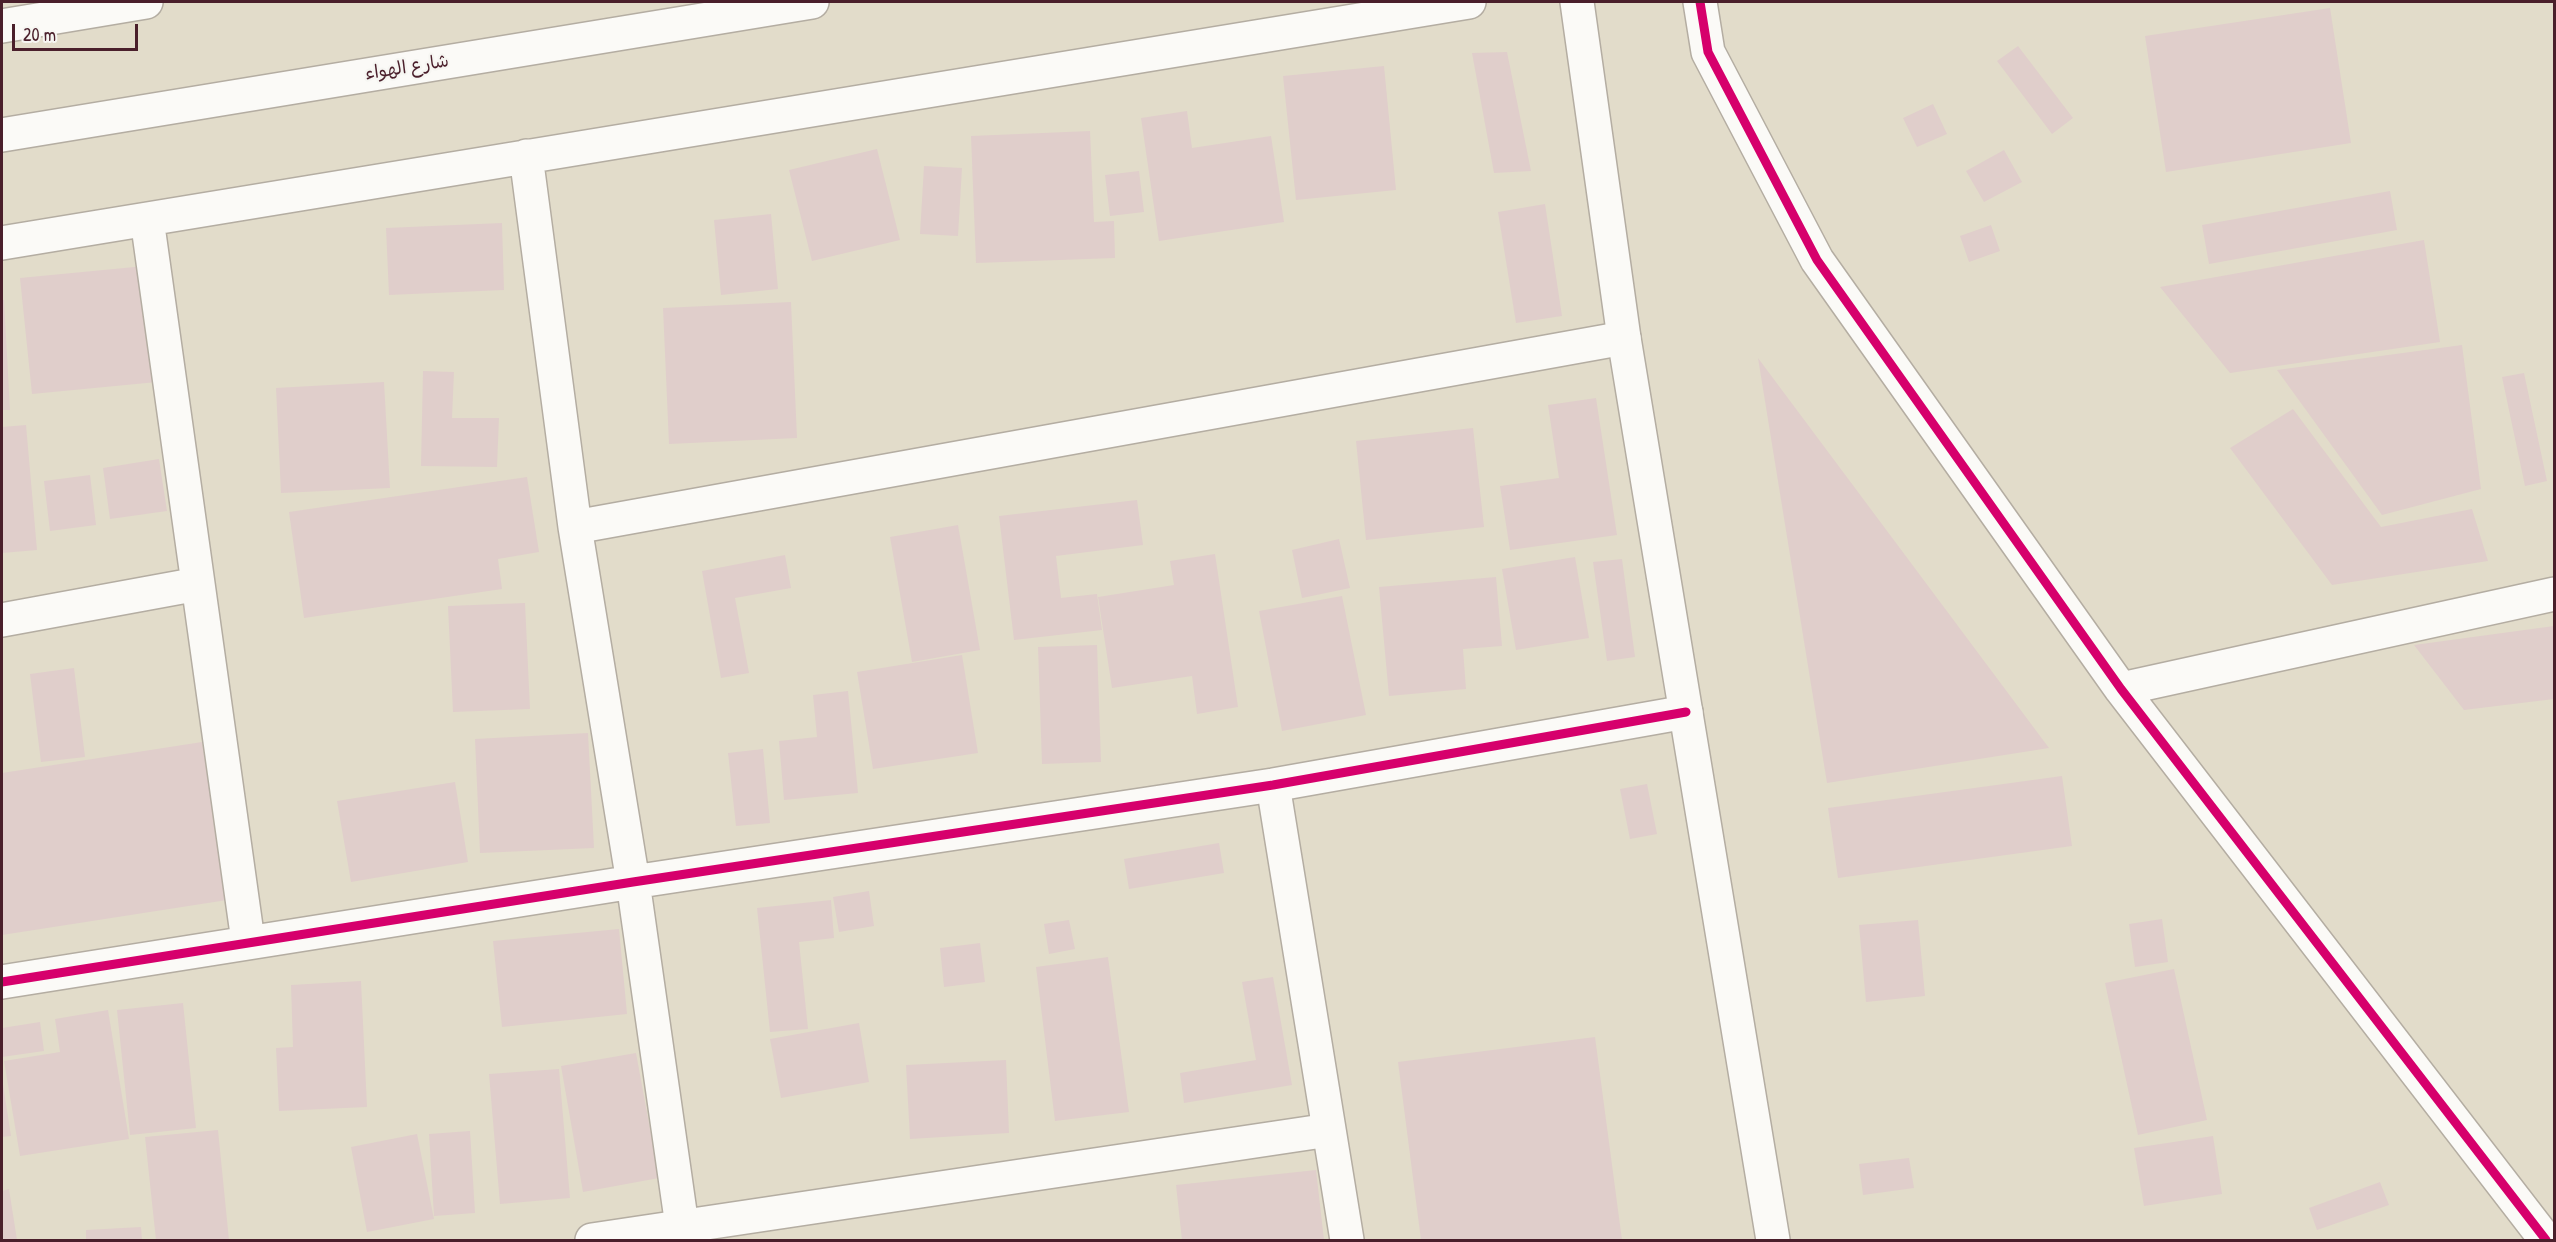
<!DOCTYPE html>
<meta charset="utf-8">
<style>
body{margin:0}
#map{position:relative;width:2556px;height:1242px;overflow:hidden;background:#e2dcca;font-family:"Patrick Hand",sans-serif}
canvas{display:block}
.frame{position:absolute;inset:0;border:3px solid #4a1f2b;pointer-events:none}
.scale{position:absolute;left:12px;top:24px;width:126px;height:27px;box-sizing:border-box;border:3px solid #4a1f2b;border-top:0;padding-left:8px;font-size:18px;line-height:21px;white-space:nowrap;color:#4a1f2b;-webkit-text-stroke:4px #f6f6f2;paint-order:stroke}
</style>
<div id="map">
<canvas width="2556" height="1242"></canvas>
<div class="frame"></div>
<div class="scale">20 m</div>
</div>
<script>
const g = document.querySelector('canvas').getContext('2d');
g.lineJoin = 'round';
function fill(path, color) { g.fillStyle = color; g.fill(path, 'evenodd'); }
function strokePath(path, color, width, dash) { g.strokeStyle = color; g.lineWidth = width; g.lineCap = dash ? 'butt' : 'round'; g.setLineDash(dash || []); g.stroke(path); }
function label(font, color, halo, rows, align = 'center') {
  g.font = font + ' "Patrick Hand","Playpen Sans Arabic",sans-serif'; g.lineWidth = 4.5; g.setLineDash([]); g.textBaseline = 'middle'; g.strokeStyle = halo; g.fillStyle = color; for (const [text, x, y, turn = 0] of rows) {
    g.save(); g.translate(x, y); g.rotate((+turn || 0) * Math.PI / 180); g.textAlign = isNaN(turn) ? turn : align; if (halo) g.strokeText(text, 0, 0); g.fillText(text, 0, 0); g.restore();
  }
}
fill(new Path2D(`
 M2330,8L2351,143L2166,172L2145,36Z
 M2018,46L2073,118L2052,134L1997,61Z
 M1507,52L1531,171L1494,173L1472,53Z
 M1384,66L1396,190L1296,200L1283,76Z
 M1933,104L1947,134L1917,147L1903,118Z
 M1187,111L1192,148L1271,136L1284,222L1159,241L1141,118Z
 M1090,131L1094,222L1114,221L1115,258L976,263L971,136Z
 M877,149L900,240L812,261L789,170Z
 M2004,150L2022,182L1984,202L1966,171Z
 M924,166L962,168L958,236L920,234Z
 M1139,171L1144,212L1110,216L1105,175Z
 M2390,191L2397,230L2209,264L2202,225Z
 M1545,204L1562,316L1516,323L1498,212Z
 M771,214L778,289L721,295L714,220Z
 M502,223L504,290L389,295L386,228Z
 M1991,225L2000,251L1969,262L1960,236Z
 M2424,240L2440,342L2230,373L2160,287Z
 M145,266L157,382L32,394L20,278Z
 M2,300H4L10,410H2Z
 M791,302L797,438L669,444L663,308Z
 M2462,345L2481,489L2382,515L2277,370Z
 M1758,358L2049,748L1827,783Z
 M423,371L454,372L452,418H499L497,467L421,466Z
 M2524,373L2547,481L2525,486L2502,377Z
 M384,382L390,488L281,493L276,388Z
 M1596,398L1617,535L1510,550L1500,486L1559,478L1548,405Z
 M2293,409L2381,527L2472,509L2488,561L2332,585L2230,448Z
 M26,425L37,550L2,553V427Z
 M1473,428L1484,527L1366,540L1356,441Z
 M159,459L167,511L110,519L103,468Z
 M90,475L96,525L50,531L44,481Z
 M527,477L539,552L498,559L502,589L304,618L289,512Z
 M1137,500L1143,545L1056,556L1061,598L1097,594L1102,630L1014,640L999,516Z
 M958,525L980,650L912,662L890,537Z
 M1339,539L1350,588L1302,598L1292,550Z
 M1215,554L1238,707L1197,714L1192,676L1112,688L1098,597L1174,585L1170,561Z
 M785,555L791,588L735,598L749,673L721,678L702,571Z
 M1575,557L1589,638L1516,650L1502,569Z
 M1622,559L1635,657L1607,661L1593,562Z
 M1496,577L1502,646L1463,649L1466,689L1389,696L1379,587Z
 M1342,596L1366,715L1282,731L1259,611Z
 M525,603L530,709L453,712L448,606Z
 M2554,626V699L2464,710L2414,645Z
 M1097,645L1101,762L1042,764L1038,647Z
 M962,655L978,753L873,769L857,672Z
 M74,668L85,757L41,762L30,674Z
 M848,691L858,793L784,800L779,741L817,737L813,695Z
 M588,733L594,848L480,853L475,739Z
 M202,742L227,900L2,935V773Z
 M763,749L770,823L736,826L728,753Z
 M2062,776L2072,846L1838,878L1828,808Z
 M455,782L468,862L351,882L337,801Z
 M1647,784L1657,834L1630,839L1620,789Z
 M1219,843L1224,873L1129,889L1124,859Z
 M869,891L874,926L839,932L833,897Z
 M831,900L834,938L799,942L808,1029L770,1032L757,908Z
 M2162,919L2168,962L2135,967L2129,924Z
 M1069,920L1075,949L1049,954L1044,924Z
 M1918,920L1925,996L1866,1002L1859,925Z
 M619,929L627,1014L502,1027L493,941Z
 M980,943L985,982L944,987L940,948Z
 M1108,957L1129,1112L1055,1121L1036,967Z
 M2174,969L2207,1120L2138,1135L2105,983Z
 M1273,977L1292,1085L1184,1103L1180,1073L1256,1060L1242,982Z
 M361,981L367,1107L279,1111L276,1048L293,1047L291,985Z
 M183,1003L196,1128L130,1135L117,1010Z
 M108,1010L129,1139L20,1156L4,1061L60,1052L55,1019Z
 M40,1022L44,1051L2,1057V1028Z
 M859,1023L869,1082L781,1098L770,1039Z
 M1595,1037L1622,1240H1421L1398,1062Z
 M636,1053L659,1178L583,1192L561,1066Z
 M1006,1060L1009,1133L910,1139L906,1065Z
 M559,1069L570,1198L500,1204L489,1074Z
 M2,1078L11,1136L2,1137Z
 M218,1130L229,1240H156L145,1137Z
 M470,1131L475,1213L434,1216L429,1134Z
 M417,1134L434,1219L367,1232L351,1147Z
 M2213,1136L2222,1194L2144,1206L2134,1148Z
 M1909,1158L1914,1188L1863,1195L1859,1164Z
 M1316,1170L1324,1240H1182L1176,1185Z
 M2380,1182L2389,1205L2317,1230L2309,1208Z
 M9,1189L17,1240H2V1191Z
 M141,1227L142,1240H86V1230Z`), '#e0cecb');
const minor = new Path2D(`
 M1700,2L1708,52L1817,260L2121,689L2546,1240
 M526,156L575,527L633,882L684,1240
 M147,219L248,941
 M2,243L1469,2
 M575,527L1624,338
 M2,620L198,584
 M2121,689L2554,594
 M1273,785L1347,1240
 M2,982L633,882L1273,785L1686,712
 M592,1240L1329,1130`);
const tertiary = new Path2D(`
 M1577,2L1624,338L1773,1240`);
const trunk = new Path2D(`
 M2,26L146,2
 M2,135L812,2`);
strokePath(minor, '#b4ada2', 36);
strokePath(tertiary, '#b4ada2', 36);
strokePath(trunk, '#b4ada2', 36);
strokePath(minor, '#fbfaf7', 33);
strokePath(tertiary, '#fbfaf7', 33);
strokePath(trunk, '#fbfaf7', 33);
strokePath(new Path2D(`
 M1700,2L1708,52L1817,260L2121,689L2546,1240
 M2,982L633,882L1273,785L1686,712`), '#d6006c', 9);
label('18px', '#4a1f2b', '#f6f6f2', [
 ["شارع الهواء",407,68,-9]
]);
</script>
